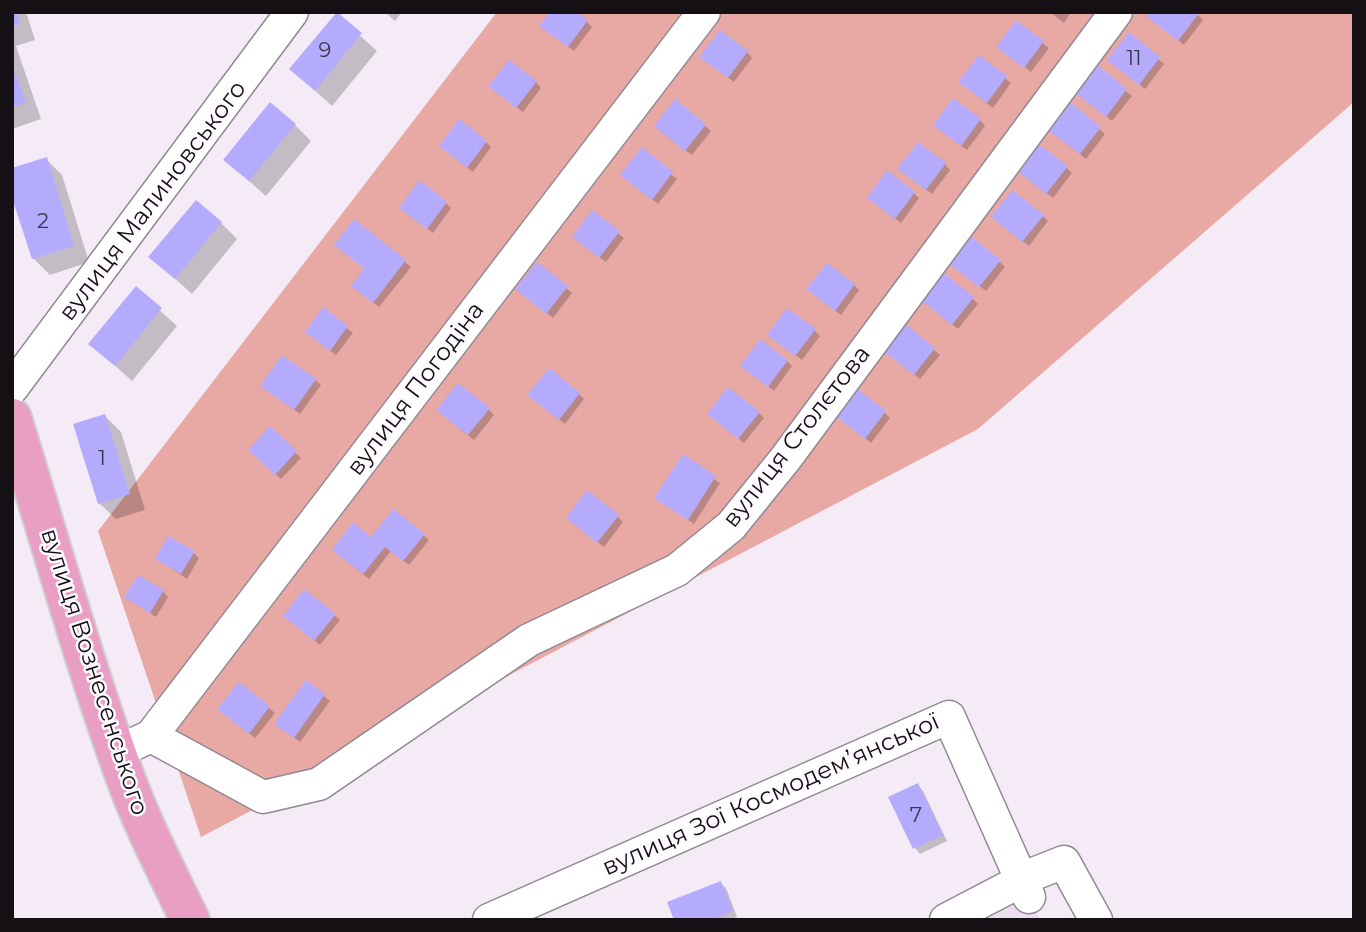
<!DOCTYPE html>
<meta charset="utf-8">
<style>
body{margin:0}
#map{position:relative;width:1366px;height:932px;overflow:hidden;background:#f4ebf6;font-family:Montserrat,sans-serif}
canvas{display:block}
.frame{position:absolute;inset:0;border:14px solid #141014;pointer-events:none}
</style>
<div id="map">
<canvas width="1366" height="932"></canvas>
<div class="frame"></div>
</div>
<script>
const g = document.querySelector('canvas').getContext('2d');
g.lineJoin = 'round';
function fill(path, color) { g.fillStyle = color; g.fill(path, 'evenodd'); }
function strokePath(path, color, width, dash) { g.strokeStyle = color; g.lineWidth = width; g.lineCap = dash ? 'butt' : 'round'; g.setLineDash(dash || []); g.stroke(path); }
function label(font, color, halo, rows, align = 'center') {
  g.font = font + ' Montserrat,sans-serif'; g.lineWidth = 5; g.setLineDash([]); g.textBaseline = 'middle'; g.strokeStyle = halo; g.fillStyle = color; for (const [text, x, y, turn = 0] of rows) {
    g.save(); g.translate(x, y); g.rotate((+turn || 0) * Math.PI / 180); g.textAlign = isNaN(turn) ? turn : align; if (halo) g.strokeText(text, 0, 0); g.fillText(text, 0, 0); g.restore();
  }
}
fill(new Path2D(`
 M1029,897L1041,920H985Z`), '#ecddef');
fill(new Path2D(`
 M497,12H1354V102L978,429L201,837L98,531Z`), '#e8a9a4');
fill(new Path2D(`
 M12,12H26L35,40L16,46L41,119L12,129Z
 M385,12H402L395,21Z
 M1050,12H1071L1064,23Z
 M1195,12L1203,20L1184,45L1154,21Z
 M336,14L377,51L332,106L291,69Z
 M587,22L592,27L574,51L547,31Z
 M1017,22L1049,48L1031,72L1004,52Z
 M1129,35L1164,64L1145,89L1115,65Z
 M747,52L752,58L734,82L707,62Z
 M979,58L1011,83L993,108L966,87Z
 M1096,67L1132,96L1112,121L1082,97Z
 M536,82L541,88L523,112L496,92Z
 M676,101L711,131L692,155L661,132Z
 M1070,105L1105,134L1086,159L1056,135Z
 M980,120L985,126L967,150L940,130Z
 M295,125L311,141L266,196L225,160Z
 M486,142L491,147L473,172L447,152Z
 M642,150L677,179L658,204L628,180Z
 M46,159L62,175L89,262L50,275L33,258Z
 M945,164L950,170L932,194L905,174Z
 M1067,168L1072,173L1053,198L1022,174Z
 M914,193L919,198L901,223L874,203Z
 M446,203L451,208L433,233L406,213Z
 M592,213L624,238L606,262L579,242Z
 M1043,216L1048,221L1029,246L998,222Z
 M355,221L411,267L379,307L358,291L366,269Z
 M221,223L237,239L192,294L151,257Z
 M999,261L1005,267L986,291L956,268Z
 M537,264L572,293L553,318L523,294Z
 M854,285L859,290L841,315L814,295Z
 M136,289L177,326L132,381L91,344Z
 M973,299L978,304L958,329L928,305Z
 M324,310L353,333L336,355L312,337Z
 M904,325L940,355L920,379L890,355Z
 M814,330L820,336L802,360L775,340Z
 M787,361L792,366L774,391L748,371Z
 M315,380L321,385L300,414L268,391Z
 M579,394L584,399L565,424L535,400Z
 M488,409L494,415L474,440L444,416Z
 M759,413L764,418L744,443L715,420Z
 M885,413L890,418L871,443L841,419Z
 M105,416L121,432L145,510L116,519L99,503Z
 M270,429L301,458L281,479L250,450Z
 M683,457L720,483L694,524L656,498Z
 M618,517L623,522L604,547L573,523Z
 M423,535L429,540L409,565L391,551L369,579L339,555L372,539Z
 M194,553L199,558L187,579L157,559Z
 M163,591L168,597L156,617L126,597Z
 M334,615L340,620L320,645L290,621Z
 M306,682L330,701L300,742L282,729Z
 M239,684L275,713L255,738L225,714Z
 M918,785L923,791L947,841L920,854L915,848L891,798Z
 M720,883L726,888L737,917L730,920H676Z`), '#0003');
fill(new Path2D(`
 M12,12H17L20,24L12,26Z
 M337,12L362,33L315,91L289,69Z
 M550,12H577L588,20L568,47L539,26Z
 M1149,12H1197L1199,13L1178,41L1146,16Z
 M1016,20L1044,41L1024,68L996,47Z
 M720,30L748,51L728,78L699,57Z
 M1129,32L1160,57L1139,85L1107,60Z
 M979,55L1007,76L987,103L958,82Z
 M509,60L537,81L516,108L488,86Z
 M12,64L26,103L12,107Z
 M1096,64L1127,89L1106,117L1074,92Z
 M953,98L981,119L961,146L933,125Z
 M675,99L706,124L685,151L654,126Z
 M270,102L296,124L249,181L223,160Z
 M1070,102L1101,127L1080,154L1048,130Z
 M459,119L487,141L467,168L439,146Z
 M918,142L946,163L926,190L897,169Z
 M1036,142L1068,166L1046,194L1015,169Z
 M642,147L673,172L652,200L620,175Z
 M47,157L74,246L32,259L12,198V168Z
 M887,170L915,192L895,219L867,198Z
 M419,180L447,202L427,229L399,208Z
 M1012,190L1044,215L1022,242L991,217Z
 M196,200L222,222L175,279L148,257Z
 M592,210L620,231L599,258L572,237Z
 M354,219L406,260L373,303L351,286L364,268L334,245Z
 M969,235L1001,260L979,287L948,263Z
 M537,262L568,286L546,314L515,289Z
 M827,263L855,284L835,311L806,289Z
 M942,272L974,297L952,325L921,300Z
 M136,286L162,308L115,366L88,344Z
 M323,307L348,326L330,351L305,332Z
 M787,308L816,329L795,356L767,335Z
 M904,323L935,348L914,375L882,350Z
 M760,339L788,360L768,387L740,366Z
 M282,355L316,379L294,410L260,386Z
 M549,368L580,393L559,420L527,395Z
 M458,383L490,408L468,435L436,410Z
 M728,387L760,412L738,439L707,414Z
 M855,387L886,411L865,439L833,414Z
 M105,414L130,494L98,504L73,424Z
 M270,426L297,451L275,475L248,450Z
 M683,454L716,476L688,520L654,498Z
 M587,490L619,515L597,543L566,518Z
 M393,509L425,534L403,561L385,547L363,574L332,550L353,522L371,537Z
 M168,536L195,551L181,574L155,559Z
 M138,575L164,590L150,613L124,597Z
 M304,589L336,614L314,641L283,616Z
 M306,680L325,694L294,738L274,724Z
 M239,682L270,706L249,734L217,709Z
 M918,783L943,835L913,849L888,797Z
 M721,881L733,911L712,920H674L667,902Z`), '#b5abfc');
const minor = new Path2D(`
 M12,388L292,12
 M151,736L263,797L319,784L529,640L677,570L731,526L786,458L1116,12
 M134,744L151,736L704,12
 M489,920L949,717L1029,897
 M946,920L1036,873L1064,862L1096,920`);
const major = new Path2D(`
 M12,418C49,537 82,657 124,774C142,824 167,872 190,920`);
strokePath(minor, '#918893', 35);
strokePath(major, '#d0cfd0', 42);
strokePath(minor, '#fff', 32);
strokePath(major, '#e99ec3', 38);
label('21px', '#3c374e', null, [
 ["9",325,51],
 ["11",1134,59],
 ["2",43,222],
 ["1",102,459],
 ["7",916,816]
]);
label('24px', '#141014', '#fefaff', [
 ["вулиця Малиновського",153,201,-53],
 ["вулиця Погодіна",416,389,-53],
 ["вулиця Столєтова",797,437,-52],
 ["вулиця Вознесенського",94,672,72],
 ["вулиця Зої Космодем’янської",771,795,-24]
]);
</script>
